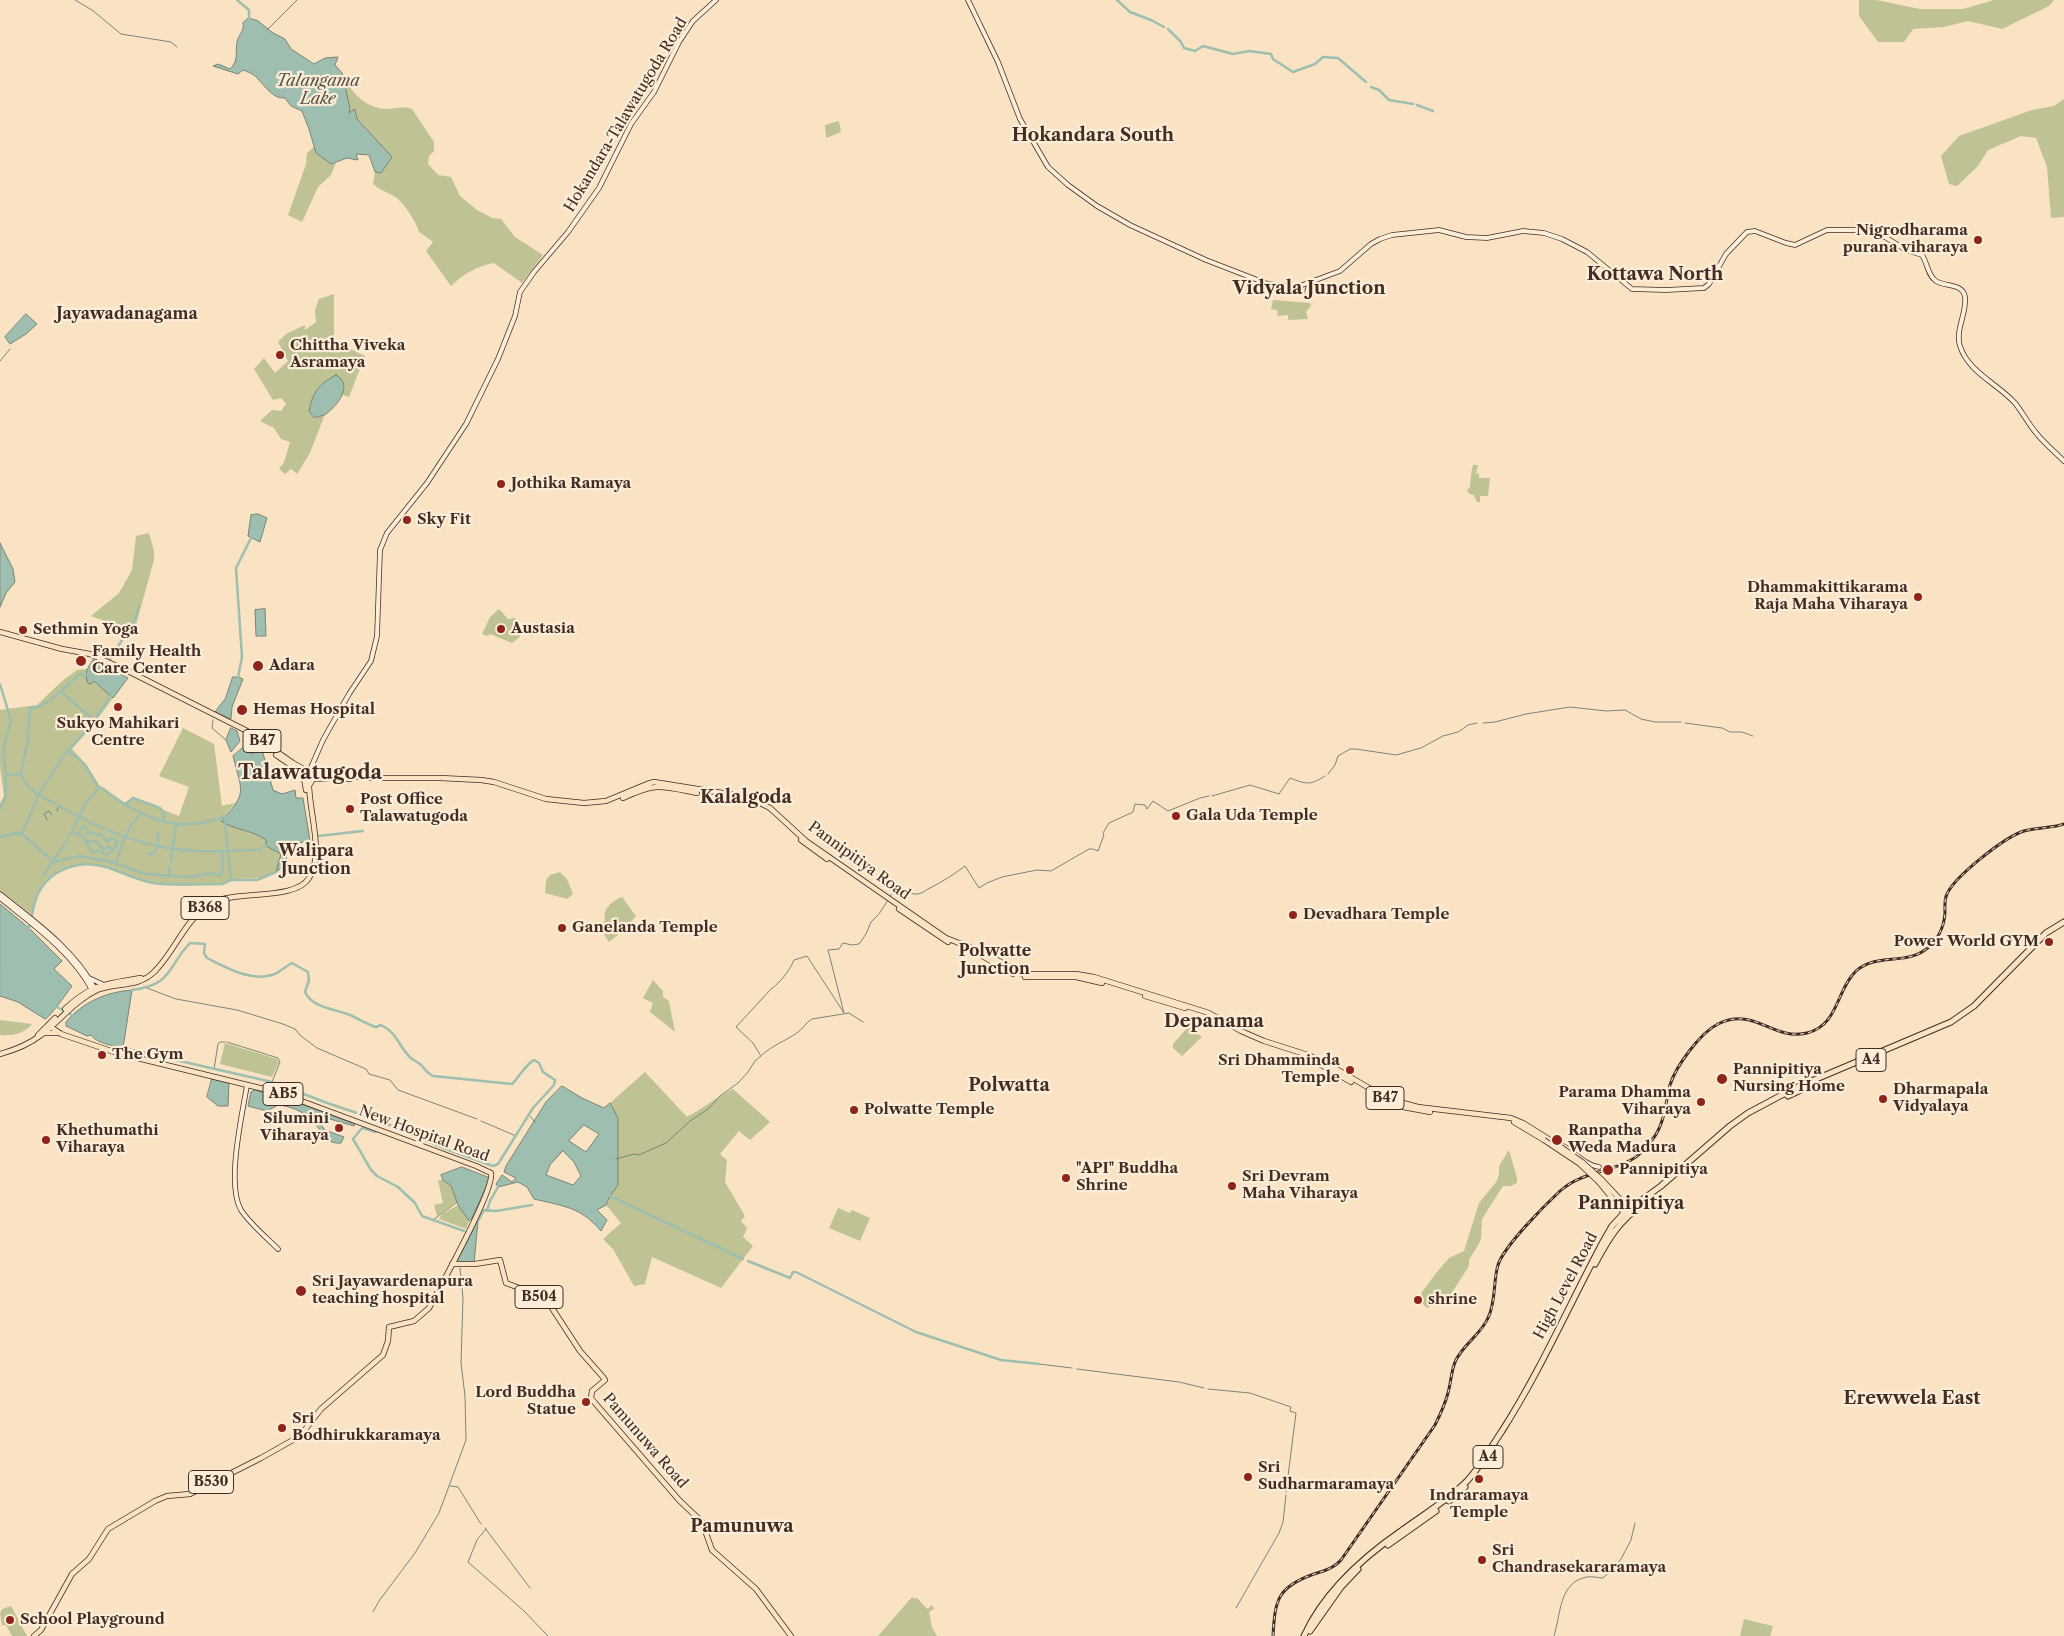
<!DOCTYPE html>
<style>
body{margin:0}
canvas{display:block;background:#f9e3c3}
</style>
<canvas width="2064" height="1636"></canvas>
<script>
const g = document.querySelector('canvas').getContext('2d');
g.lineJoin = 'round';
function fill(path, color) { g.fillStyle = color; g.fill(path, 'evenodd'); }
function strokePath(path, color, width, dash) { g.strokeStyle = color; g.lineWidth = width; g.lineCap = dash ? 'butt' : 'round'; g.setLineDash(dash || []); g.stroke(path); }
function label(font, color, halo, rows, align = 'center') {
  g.font = font + ' "Libre Caslon Text",serif'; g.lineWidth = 4.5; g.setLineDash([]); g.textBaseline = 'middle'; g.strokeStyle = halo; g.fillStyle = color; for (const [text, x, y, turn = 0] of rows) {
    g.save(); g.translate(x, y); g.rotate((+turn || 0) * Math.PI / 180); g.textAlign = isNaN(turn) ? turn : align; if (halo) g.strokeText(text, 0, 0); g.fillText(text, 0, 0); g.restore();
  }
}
fill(new Path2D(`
 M1859,0H1876L1920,9H1963L1994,0H2054L2049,6L2002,29L1968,21L1944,27L1913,29L1904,42H1878L1859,16Z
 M342,73C350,92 367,110 389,109C397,108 404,106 412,109L434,142V151L429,156L428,164L438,175L451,177L460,196L477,210L492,218L501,219L515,237L543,255L522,283L494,263C477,266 463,274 451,286L426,251L433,242L419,232C417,223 403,201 394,196C386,192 380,190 373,184L375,172H381L373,136L357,119L355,110L349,114Z
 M2064,99V217L2051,218L2047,167L2036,138L2021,136L1988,150L1978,166L1957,186L1949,184L1941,156L1959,136L2032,110L2054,106Z
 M839,121L841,132L826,138L825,125Z
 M314,147L316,153L331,164L336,163L331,175L318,187L302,222L288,215L306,164L307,153Z
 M334,294V341L365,356L349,397L343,395L345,386L309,411L314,419L325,414L310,453L297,474L291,469L285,474L279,469L284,462L290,442L281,439L274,428L260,421L272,410L281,411L286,404L281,398L273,400L254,369L264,358L275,373L288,361L278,342L286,334L305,325V330L316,322L315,310L319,299Z
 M1273,300L1310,303L1311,306L1306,312L1308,319L1288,320V315L1278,316L1277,310L1271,309Z
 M1473,465H1478L1476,474L1479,473V478H1490L1488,496H1480V502H1477L1474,495L1469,494L1467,489L1470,488L1471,475L1474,474H1471Z
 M149,533L154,551V560L134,632L91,616L119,593L132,570L136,536Z
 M499,609L508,619L515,618L520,637L512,643L490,634L488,636L482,634L490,617Z
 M87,669L86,678L94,681L113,698L92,726L72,749L86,764L100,786L124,803L133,798L179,816L189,787L159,776L183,728L214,744L222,806L235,803L221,820C235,830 252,830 266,840L267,846L282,854L276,872C263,880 253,878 239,879C233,880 227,883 221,884C207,886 166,885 152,883C135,880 120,870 102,866C96,864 89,865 83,865C50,867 39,884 31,914L0,890V803L4,796L0,767V710L37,705L61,682L77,670Z
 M560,872L567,879L573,894L567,899L545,893L546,880L550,875Z
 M622,897L636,916L624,930L609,942L599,927L605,921C602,909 612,901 622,897Z
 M653,980L663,991V997L669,1001L675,1032L650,1012L653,1003L643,998Z
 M0,1020L32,1024C24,1034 12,1036 0,1035Z
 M1188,1027L1202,1037L1182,1056L1173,1048V1044Z
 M225,1043L277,1059L279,1062L272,1077L220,1064Z
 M645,1072L687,1117C704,1108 716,1097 733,1089L770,1122L750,1140L739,1131L720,1154L727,1160L725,1182L745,1216L741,1221L747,1228L743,1237L753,1246L721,1288L652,1257L645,1284L634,1286L613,1249L603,1239L621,1223L606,1205L610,1196L618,1185V1118L610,1103Z
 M1509,1150L1517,1178V1183L1511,1186H1503L1482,1219L1481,1240L1469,1260V1266L1451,1294L1441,1301L1427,1308L1420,1301L1422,1292L1437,1272L1449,1258L1464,1251L1479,1203L1497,1181L1499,1174V1166Z
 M438,1180H443L451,1187L457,1201L437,1216L434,1205L443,1203Z
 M458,1205L469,1221L466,1229L439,1219L442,1214Z
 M838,1208L850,1213L852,1210L870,1218L860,1241L829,1228Z
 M912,1597L915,1599L916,1597L927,1609L932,1605L934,1609L929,1612L932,1627L937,1636H878Z
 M11,1606L27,1636H12L6,1625H2L0,1613L2,1609Z
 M1744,1619L1773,1626L1770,1636H1740Z`), '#bfc393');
const water = new Path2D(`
 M249,18L258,21L273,33L285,39L291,49L314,64L325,58L338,57L335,65L342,73L350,108L349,113L355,109L357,119L392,157L381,173L375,172L369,155L356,154L358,160L347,158L331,164L316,153L309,129L302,111L291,106L285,98C273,99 266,87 258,79C255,75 249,72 243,70L238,74L213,66L218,64L230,69C239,61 235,53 237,42C238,35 245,31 243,23Z
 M26,314L37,324L26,334L10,344L5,337Z
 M336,375C354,385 338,405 326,414C322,416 317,417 314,418L309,411C313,392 318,385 336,375Z
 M258,514L267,518L260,542L248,536L251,515Z
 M0,543L13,569L15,582L6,593L0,607Z
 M265,609L266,636H256L255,610Z
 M93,660L128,678L113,698L94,681L91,684L88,683C84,674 87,668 93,660Z
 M233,677H238L243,679L232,707L231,719L215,712L225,699Z
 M231,728L237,731L240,741L231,752L226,740Z
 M244,747L252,754L259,750L263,753L273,790L282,794L295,790L296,798H303L310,841L290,844L287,848L286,865L276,872L281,854L266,846V840C252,830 235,830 221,821C248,792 242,793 233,756Z
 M0,904L29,928L62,961L54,969L72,986C67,993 50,1017 45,1019L18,1002L0,996Z
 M132,990L123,1048C113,1045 97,1044 91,1035L87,1036L66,1026V1022C83,1002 106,992 132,990Z
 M212,1079L229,1083L228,1106H218L207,1097Z
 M562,1086L582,1098L604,1108L610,1103L618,1118V1185L610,1196L606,1205L597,1210L607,1220L601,1231C581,1207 563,1206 534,1199L527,1187L518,1182L498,1187L496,1184L502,1175L512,1182L516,1178L504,1172L506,1166L546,1102ZM584,1125L599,1134L586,1152L569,1141ZM563,1151L574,1162L581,1176L573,1185L546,1175L550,1165Z
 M255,1090L290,1100L355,1124L354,1126L323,1117L319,1122L325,1130L344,1137L341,1143C325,1145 321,1128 311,1119C302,1111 290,1106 278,1105L267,1111L248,1106L251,1092Z
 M462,1167L490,1178L472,1218L469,1221L458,1205L451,1186L443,1180L441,1175Z
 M476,1220L478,1221L474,1263L457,1262Z`);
fill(water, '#9ebeaf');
strokePath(water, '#798477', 1);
strokePath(new Path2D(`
 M75,0L92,10L121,34L171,42L177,47
 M268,29L297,0
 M0,361L10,349
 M213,720L212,728L226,740
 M1483,723L1495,722L1526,714L1570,707L1606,711L1625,710L1641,719L1655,722H1681
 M1685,723L1722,728L1730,732H1742L1753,736
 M1328,774L1335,765L1338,756L1350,749H1356L1396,755L1421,748L1443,736L1458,732L1468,725L1477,723
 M1212,796L1250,785L1279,794L1290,778C1306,784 1309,786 1325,776
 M57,811L59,806
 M47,820L44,814L49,811L52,815
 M890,896C898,885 907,895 918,894C922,893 925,891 928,889C942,882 953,875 965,866L979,888L987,883L1002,877L1037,870L1051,871L1089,849H1093L1098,851L1104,835L1103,833L1109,823L1133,812L1135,804L1145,805L1147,809L1153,801L1168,811L1200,798L1209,796
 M147,988L176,999L237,1010L283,1024L295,1029L301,1036L317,1048L366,1069L369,1074L390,1080L398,1090L477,1119
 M227,1042L278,1058L280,1062L272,1082
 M762,1055C773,1045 785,1041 797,1033C803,1029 806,1022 812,1019L849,1013L863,1022
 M214,1069L218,1044L220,1042H225
 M529,1115L535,1122
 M481,1121L516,1136
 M616,1159L634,1154L639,1155L666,1143L690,1121L708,1109L720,1096L738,1083L748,1072L755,1061L761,1056L753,1043L736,1027L771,989C780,983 790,970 794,960L807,956L844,1013L828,950L839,949L843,943L852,945L859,944L866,934L871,922L879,914L888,900
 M433,1220L457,1202
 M1039,1364L1072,1368
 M1077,1369L1179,1382L1204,1388
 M1208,1389L1250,1393L1291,1407L1290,1411L1296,1413L1286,1492
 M450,1486L458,1487L481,1524
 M485,1528L530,1588
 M486,1529L477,1540L468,1562L524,1611L548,1636
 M1236,1608L1279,1533L1283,1522L1286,1495
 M373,1612L379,1601L415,1553L439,1513L466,1440L465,1396L461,1363L463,1298L460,1268
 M1554,1636C1561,1614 1559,1582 1587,1577C1593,1576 1598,1578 1603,1578L1616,1566L1621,1559L1631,1540L1635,1523`), '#798477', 1);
strokePath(new Path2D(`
 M237,0L249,10V18
 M1117,0L1130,12L1151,20L1164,27
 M1168,29L1181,42L1184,48L1195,51L1203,46L1233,54L1249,51L1271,54L1273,59L1293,72L1315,64L1323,57L1338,58L1366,82
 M1371,87L1379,90L1389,100L1413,104
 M1417,105L1433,111
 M110,659L134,621L139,606
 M86,675L80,674C69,683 45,710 30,708L28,738L21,774C26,790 43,797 57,805C101,830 146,849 197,851C218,852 238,850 258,850L266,846
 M238,677L242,657L236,568L251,538
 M0,684L11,720L3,751L6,775L5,797L0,809
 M61,692L94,720
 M68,750L85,765L99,788
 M6,775L21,774
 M124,805L133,798L160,808L164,813L163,821
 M225,824L231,880H257L276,872
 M72,831L83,837L92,852L98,851L107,855C112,850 117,848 117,841L111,838L108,842L100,834L97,835L91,832L87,834L86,826L83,827L78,834
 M22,834L39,794L63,756L89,728L111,696
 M318,836L363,831
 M0,837L16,833L22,834L54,862L79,856L108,861L146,874L189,877L212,873L219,876L221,874L223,865L221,851
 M69,837L86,803L99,788H102C141,818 177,836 225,816
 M84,840L91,842L96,841L103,849L110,847L113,850
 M148,854L154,853L158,846V833
 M171,862L176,825
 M116,864C121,845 127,829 140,814
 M44,875L67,840
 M169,876L170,866
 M29,928C32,917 33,904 38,894C50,869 80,859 106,867C122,872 136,880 153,883C175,886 199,884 222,884L231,880
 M55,1006L72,1015
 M123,1048L272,1082L330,1104L378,1120L446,1149L493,1166L498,1164L533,1108L554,1085L555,1080L543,1072L539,1063L534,1060C527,1063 519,1077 512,1084L433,1076C427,1073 425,1069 421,1065C417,1061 411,1060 408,1055C397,1043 397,1033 381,1025L376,1027C367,1024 359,1019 350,1015C336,1009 312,1008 305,992L309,980L308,972L292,963C286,966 281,971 275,974C253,983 227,968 207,958L204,953L205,944L190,943C166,968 174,984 132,990
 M376,1132L362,1128L353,1139L371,1170L377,1176L398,1187L415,1203L422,1216L464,1231
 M610,1196L743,1259
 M487,1211L490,1201L498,1187
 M478,1221L484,1210L496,1211L532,1205
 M748,1261L790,1278L793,1272H796L916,1332L1001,1360L1039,1364`), '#9ebeaf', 2.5);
const secondary = new Path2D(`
 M968,0L998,62L1020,119L1048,167L1068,185L1097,206L1130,225L1206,260L1268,284L1297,287L1340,271L1371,244L1380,239L1392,235L1439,230L1466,237L1487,238L1523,231L1544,233L1562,239L1587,252L1632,289L1666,290L1704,288L1709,284L1726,254L1747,232L1755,231L1786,243L1795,245L1827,230H1862L1885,237L1906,250L1922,255C1927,262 1928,276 1936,281C1945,287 1963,283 1965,297C1967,313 1955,330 1960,346C1968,372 1998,384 2015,403C2023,413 2029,425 2037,434C2045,444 2055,452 2064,461
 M1307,292L1310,282
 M309,772L323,740L349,694L371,661L377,636L380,550L387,533L427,483L466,424L498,359L515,316L520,292L534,272L568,232L599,188L631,124L654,92L679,42L693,21L716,0
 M0,894C34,921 75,950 95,989
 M0,898C32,924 72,952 92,990
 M89,978L102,984
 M247,1085C242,1116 226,1184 241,1210C251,1225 266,1237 278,1249
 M1557,1143C1572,1148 1583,1165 1599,1167`);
const primary = new Path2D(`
 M0,632L62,649L90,654L130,672L247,731L293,763L309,772L373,778H440L481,780L494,782L546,799L584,803L606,801L647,784L654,782L748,797L770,808L806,841L946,938L985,953L1022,974H1076L1094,977L1209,1013L1241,1031L1264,1041L1308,1055L1326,1063L1388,1099L1418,1107L1511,1118L1523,1123L1558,1145
 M276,755L304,774L315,776
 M301,774L304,778L306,790
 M333,778L350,779
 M310,784L313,779L331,778
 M623,798C657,782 662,786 697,793
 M801,840L827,859
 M899,909L948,942
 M979,954L1013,974
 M1025,977H1076L1102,983
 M1145,996L1185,1008
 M65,1009C93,983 105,984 141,978
 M43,1033H60
 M38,1035L55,1018
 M0,1054C15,1050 28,1045 41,1035C60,1021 74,1001 97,990C116,982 138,988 154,972C175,952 185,918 212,903C236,890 295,901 309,878C326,852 306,805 309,774
 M1314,1061L1351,1082
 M1398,1106L1430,1112
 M1514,1122L1544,1140
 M1602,1180L1630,1210
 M1599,1182L1625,1214
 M452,1264H475L500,1260L506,1283L530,1292L550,1305L580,1351L603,1377L605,1380L592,1391L591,1398L595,1403L679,1500L702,1522L712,1550L756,1589L791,1636
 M34,1636L41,1630L72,1574L89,1559L108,1529L155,1501L167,1496L190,1494L261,1458L300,1436L321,1409L383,1355L388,1341L389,1327L414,1321L429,1308C440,1287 495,1189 491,1173L476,1166L280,1093L117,1053L61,1034L48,1025`);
const trunk = new Path2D(`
 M1788,1096L1805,1088
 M1595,1264C1609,1238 1619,1221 1644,1203
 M1449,1501L1465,1487
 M1388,1545L1436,1511
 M1310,1631L1341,1587L1358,1569
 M1304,1636C1324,1592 1362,1558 1401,1531C1423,1515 1448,1500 1467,1481C1481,1466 1491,1447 1502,1431C1541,1370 1570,1303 1604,1240L1612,1226L1624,1213L1661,1186L1730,1126L1748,1113L1795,1088L1951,1022L1974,1006L2046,933L2064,922`);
strokePath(secondary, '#412d24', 5.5);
strokePath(primary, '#412d24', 6);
strokePath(trunk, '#412d24', 7);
strokePath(secondary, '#fbedd8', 4);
strokePath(primary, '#f9e3c3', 4.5);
strokePath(trunk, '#f9e3c3', 5);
const rail = new Path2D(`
 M1273,1636C1275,1600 1277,1587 1314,1574C1324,1571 1334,1568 1341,1560L1435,1425C1440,1415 1445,1404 1448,1393C1451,1383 1451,1370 1456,1360C1464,1344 1481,1334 1488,1318C1496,1302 1493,1282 1498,1265C1504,1246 1545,1205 1560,1191C1581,1172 1608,1173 1631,1160C1639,1156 1647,1147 1652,1140C1665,1124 1665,1104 1670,1085C1676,1066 1700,1033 1718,1024C1755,1006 1772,1041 1807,1033C1839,1025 1836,990 1856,971C1876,953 1904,965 1925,950C1937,942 1944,928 1945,913C1945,906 1944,900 1947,894C1955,876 2003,839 2021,832C2035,827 2050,829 2064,824`);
strokePath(rail, '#412d24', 3);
strokePath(rail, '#fbedd8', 1, [4]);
const primaryBridge = new Path2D(`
 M1544,1140L1580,1164L1599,1182
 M1558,1145L1582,1162L1602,1180`);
strokePath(primaryBridge, '#412d24', 6, []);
strokePath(primaryBridge, '#f9e3c3', 4.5);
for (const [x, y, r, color] of [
 [1978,240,5,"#8f2418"],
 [280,355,5,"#8f2418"],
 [501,484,5,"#8f2418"],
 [407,520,5,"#8f2418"],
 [1918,597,5,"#8f2418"],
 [501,629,5,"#8f2418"],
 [23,630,5,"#8f2418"],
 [81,661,6,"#8f2418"],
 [258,666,6,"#8f2418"],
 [118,707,5,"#8f2418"],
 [242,710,6,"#8f2418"],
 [350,809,5,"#8f2418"],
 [1176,816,5,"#8f2418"],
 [1293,915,5,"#8f2418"],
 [562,928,5,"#8f2418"],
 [2049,942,5,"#8f2418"],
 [102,1055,5,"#8f2418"],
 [1350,1070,5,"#8f2418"],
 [1722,1079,6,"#8f2418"],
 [1883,1099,5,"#8f2418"],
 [1701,1102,5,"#8f2418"],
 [854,1110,5,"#8f2418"],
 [339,1128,5,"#8f2418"],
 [46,1140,5,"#8f2418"],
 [1557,1140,6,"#8f2418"],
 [1608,1170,6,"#8f2418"],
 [1066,1178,5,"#8f2418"],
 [1232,1186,5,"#8f2418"],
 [301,1291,6,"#8f2418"],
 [1418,1300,5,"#8f2418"],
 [586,1402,5,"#8f2418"],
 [282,1428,5,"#8f2418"],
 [1248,1477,5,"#8f2418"],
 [1479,1479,5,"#8f2418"],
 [1482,1560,5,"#8f2418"],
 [10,1620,5,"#8f2418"]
]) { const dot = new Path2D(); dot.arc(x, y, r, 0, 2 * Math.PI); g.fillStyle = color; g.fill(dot); strokePath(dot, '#fbedd8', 2); }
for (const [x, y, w] of [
 [262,741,38],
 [205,908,48],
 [1871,1060,30],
 [283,1094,40],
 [1385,1098,38],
 [539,1297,48],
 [1488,1457,30],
 [211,1482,45]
]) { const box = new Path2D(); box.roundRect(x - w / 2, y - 11.5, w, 23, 4); g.fillStyle = '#fbedd8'; g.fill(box); strokePath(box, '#412d24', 1); }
label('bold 14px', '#412d24', null, [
 ["B47",262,741],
 ["B368",205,908],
 ["A4",1871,1060],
 ["AB5",283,1094],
 ["B47",1385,1098],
 ["B504",539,1297],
 ["A4",1488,1457],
 ["B530",211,1482]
]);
label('15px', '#412d24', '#fbedd8', [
 ["Hokandara-Talawatugoda Road",626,115,-59],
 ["Pannipitiya Road",859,861,36],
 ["New Hospital Road",424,1134,20],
 ["High Level Road",1566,1286,-62],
 ["Pamunuwa Road",645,1441,49]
]);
label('bold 15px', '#412d24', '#fbedd8', [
 ["Nigrodharama",1968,231,"right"],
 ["purana viharaya",1968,248,"right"],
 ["Chittha Viveka",290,346],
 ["Asramaya",290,363],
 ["Jothika Ramaya",511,484],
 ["Sky Fit",417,520],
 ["Dhammakittikarama",1908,588,"right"],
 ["Raja Maha Viharaya",1908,605,"right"],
 ["Austasia",511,629],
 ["Sethmin Yoga",33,630],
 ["Family Health",92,652],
 ["Care Center",92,669],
 ["Adara",269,666],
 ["Hemas Hospital",253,710],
 ["Sukyo Mahikari",118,724,"center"],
 ["Centre",118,741,"center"],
 ["Post Office",360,800],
 ["Talawatugoda",360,817],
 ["Gala Uda Temple",1186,816],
 ["Devadhara Temple",1303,915],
 ["Ganelanda Temple",572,928],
 ["Power World GYM",2039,942,"right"],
 ["The Gym",112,1055],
 ["Sri Dhamminda",1340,1061,"right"],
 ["Temple",1340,1078,"right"],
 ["Pannipitiya",1733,1070],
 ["Nursing Home",1733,1087],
 ["Dharmapala",1893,1090],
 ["Vidyalaya",1893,1107],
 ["Parama Dhamma",1691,1093,"right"],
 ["Viharaya",1691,1110,"right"],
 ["Polwatte Temple",864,1110],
 ["Silumini",329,1119,"right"],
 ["Viharaya",329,1136,"right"],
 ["Khethumathi",56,1131],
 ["Viharaya",56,1148],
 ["Ranpatha",1568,1131],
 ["Weda Madura",1568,1148],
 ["\"API\" Buddha",1076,1169],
 ["Shrine",1076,1186],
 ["Pannipitiya",1619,1170],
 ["Sri Devram",1242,1177],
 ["Maha Viharaya",1242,1194],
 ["Sri Jayawardenapura",312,1282],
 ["teaching hospital",312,1299],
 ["shrine",1428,1300],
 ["Lord Buddha",576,1393,"right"],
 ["Statue",576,1410,"right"],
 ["Sri",292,1419],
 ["Bodhirukkaramaya",292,1436],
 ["Sri",1258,1468],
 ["Sudharmaramaya",1258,1485],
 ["Indraramaya",1479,1496,"center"],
 ["Temple",1479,1513,"center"],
 ["Sri",1492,1551],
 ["Chandrasekararamaya",1492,1568],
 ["School Playground",20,1620]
], 'left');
label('italic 16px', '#585147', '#fbedd8', [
 ["Talangama",318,81],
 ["Lake",318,99]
]);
label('bold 16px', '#412d24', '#fbedd8', [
 ["Jayawadanagama",127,314],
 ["Walipara",316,851],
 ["Junction",316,869],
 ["Polwatte",995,951],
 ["Junction",995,969]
]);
label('bold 18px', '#412d24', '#fbedd8', [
 ["Hokandara South",1093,136],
 ["Kottawa North",1655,275],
 ["Vidyala Junction",1309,289],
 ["Kalalgoda",746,798],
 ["Depanama",1214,1022],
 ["Polwatta",1009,1086],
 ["Pannipitiya",1631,1204],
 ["Erewwela East",1912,1399],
 ["Pamunuwa",742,1527]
]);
label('bold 20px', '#412d24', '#fbedd8', [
 ["Talawatugoda",310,773]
]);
</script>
